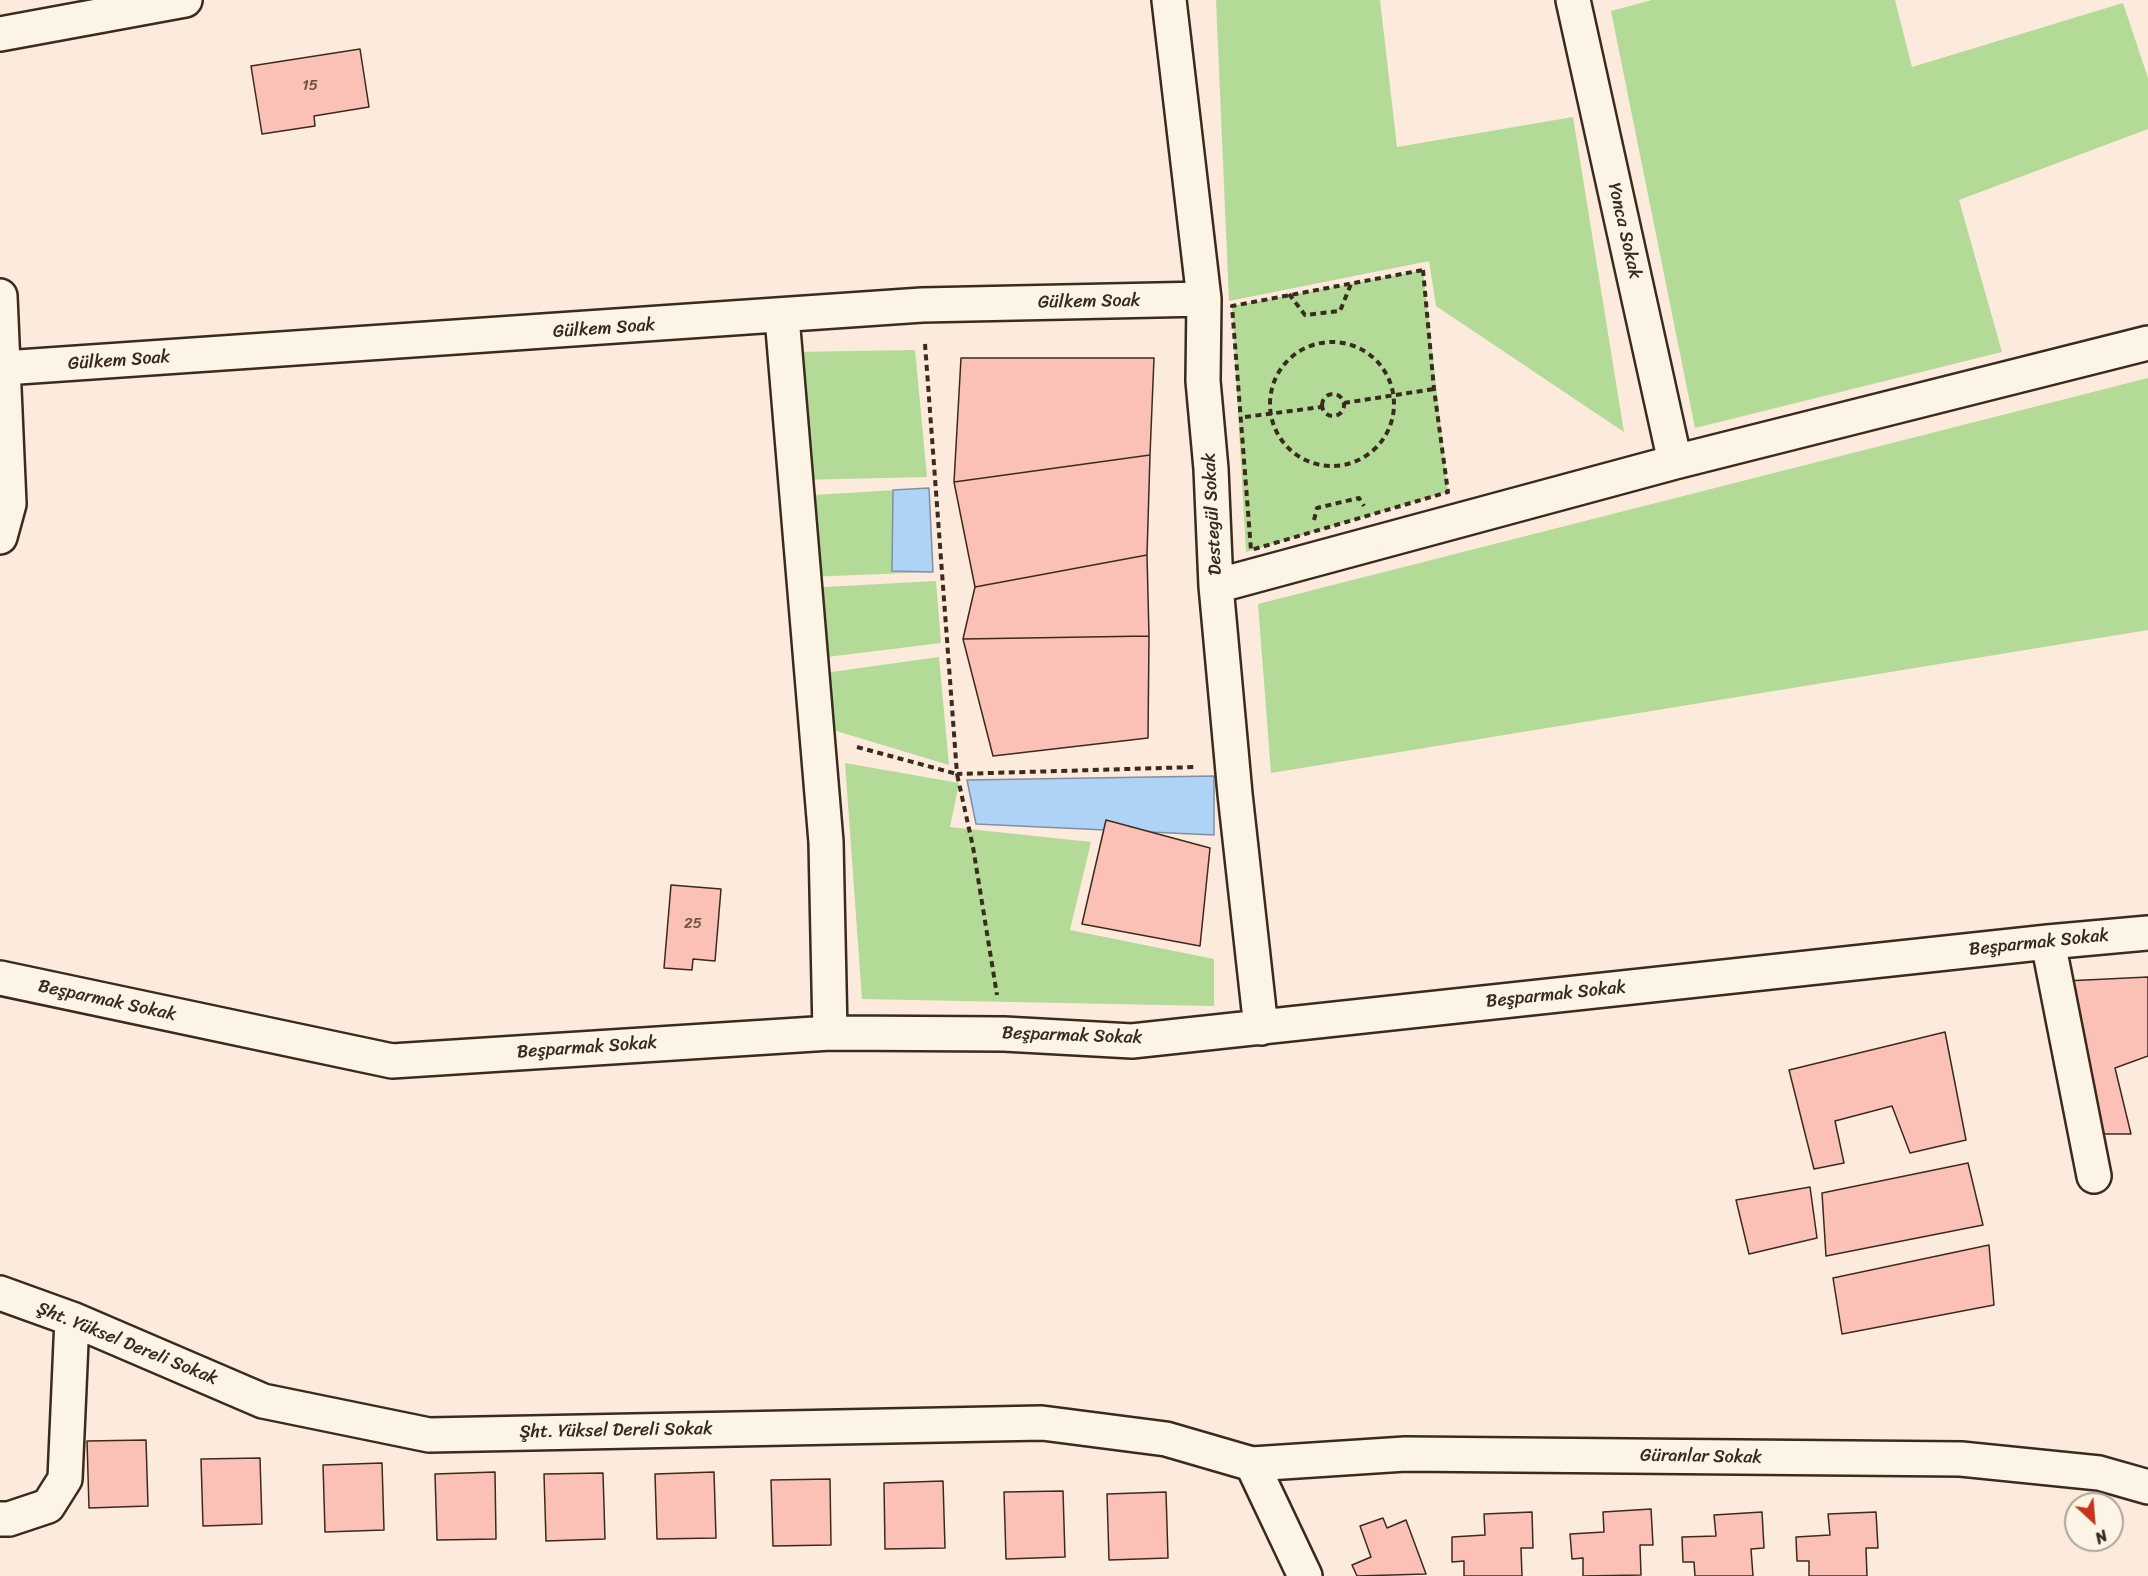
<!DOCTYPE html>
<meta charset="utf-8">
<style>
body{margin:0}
#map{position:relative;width:2148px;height:1576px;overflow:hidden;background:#fceadc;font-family:Sriracha,sans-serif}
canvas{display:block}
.north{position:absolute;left:2064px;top:1492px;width:60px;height:60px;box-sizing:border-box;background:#fcf5e5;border:2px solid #afa495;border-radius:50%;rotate:154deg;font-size:16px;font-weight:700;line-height:24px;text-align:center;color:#3b2a1e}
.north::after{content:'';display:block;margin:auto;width:21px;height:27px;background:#c8321e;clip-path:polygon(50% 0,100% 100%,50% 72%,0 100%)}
</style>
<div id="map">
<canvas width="2148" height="1576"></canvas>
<div class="north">N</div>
</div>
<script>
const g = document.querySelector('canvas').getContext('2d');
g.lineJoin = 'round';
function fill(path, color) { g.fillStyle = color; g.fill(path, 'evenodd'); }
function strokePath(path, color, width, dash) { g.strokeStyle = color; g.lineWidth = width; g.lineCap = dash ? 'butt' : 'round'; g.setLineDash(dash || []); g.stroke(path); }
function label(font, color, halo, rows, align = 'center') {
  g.font = font + ' Sriracha,sans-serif'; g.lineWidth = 4.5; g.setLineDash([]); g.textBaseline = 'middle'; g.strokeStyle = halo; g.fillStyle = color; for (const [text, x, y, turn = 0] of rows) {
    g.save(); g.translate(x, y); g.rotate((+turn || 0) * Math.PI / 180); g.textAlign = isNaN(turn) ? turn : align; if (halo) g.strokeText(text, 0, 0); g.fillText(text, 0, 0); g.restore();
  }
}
fill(new Path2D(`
 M1216,0H1380L1397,147L1573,117L1624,432L1436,306L1429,261L1229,301Z
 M1652,0H1895L1912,67L2123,3L2148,78V129L1959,200L2002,352L1695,428L1611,11Z
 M1423,270L1448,492L1246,552L1232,306Z
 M915,350L927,477L797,480L793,352Z
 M2148,378V630L1271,773L1258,604Z
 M929,488L933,572L807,577L798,496Z
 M936,581L941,643L811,659L806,588Z
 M939,657L949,765L813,724L810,675Z
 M845,763L959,783L950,827L1091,842L1070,930L1214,959V1006L862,999Z`), '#b3db97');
const water = new Path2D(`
 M929,488L933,572L892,571L893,490Z
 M1214,776V835L976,824L967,780Z`);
fill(water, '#afd3f7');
strokePath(water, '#818fa0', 1.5);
const building = new Path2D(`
 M360,49L369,107L314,116L315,126L262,134L251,66Z
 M961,358H1154L1150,455L954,482Z
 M1150,455L1147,555L975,587L954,482Z
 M1147,555L1149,636L963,639L975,587Z
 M1149,636L1148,738L993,756L963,639Z
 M1106,820L1210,848L1200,946L1082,924Z
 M671,885L721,889L715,961L693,959L692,970L664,968Z
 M2148,977V1056L2115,1068L2131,1134H2085L2065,981Z
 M1945,1032L1966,1140L1910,1153L1892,1106L1835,1121L1844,1163L1814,1169L1789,1070Z
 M1968,1163L1983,1225L1826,1256L1822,1193Z
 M1810,1187L1817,1238L1749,1254L1736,1200Z
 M1989,1245L1994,1305L1842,1334L1833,1278Z
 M146,1440L148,1506L89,1508L87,1441Z
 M260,1458L262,1524L203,1526L201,1459Z
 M382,1463L384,1530L325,1532L323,1465Z
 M495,1472L496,1539L437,1540L435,1474Z
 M714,1472L716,1538L657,1539L655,1474Z
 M603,1473L605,1539L546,1541L544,1474Z
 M830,1479L831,1545L773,1546L771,1480Z
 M943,1481L945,1548L885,1549L884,1483Z
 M1063,1491L1065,1557L1006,1559L1004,1492Z
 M1166,1492L1168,1558L1109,1560L1107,1494Z
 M1651,1509L1653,1545H1640L1641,1575L1583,1576V1558L1572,1559L1570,1534L1604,1532L1603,1512Z
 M1532,1512L1533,1548H1521L1522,1576H1464V1561L1452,1562V1537L1485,1535L1484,1514Z
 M1762,1512L1764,1548L1751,1549L1753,1576H1695L1694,1562H1683L1682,1537L1716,1536L1714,1515Z
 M1876,1512L1878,1548H1866L1867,1576H1809V1561H1797L1796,1537L1830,1535L1828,1514Z
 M1383,1518L1387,1528L1406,1520L1426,1574L1357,1576L1352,1565L1371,1557L1360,1526Z`);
fill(building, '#fbc0b6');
strokePath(building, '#3b2a1e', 1.5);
const minor = new Path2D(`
 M1169,0L1204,299L1203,381L1211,469L1216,586L1235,794L1261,1028
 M1573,0L1675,462
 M0,34L185,0
 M0,296L9,504L0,537
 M782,317L826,842L830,1033
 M4,368L922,305L1204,299
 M1216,586L1675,462L2148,343
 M2048,942L2094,1176
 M0,978L392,1061L830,1033L1004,1034L1132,1041L2048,942L2148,933
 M0,1293L72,1319L263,1401L429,1435L1042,1423L1166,1439L1252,1464L1405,1454L1961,1459L2099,1473L2148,1487
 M1252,1464L1305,1576
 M0,1519H9L48,1506L65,1479L72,1319`);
strokePath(minor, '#3b2a1e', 38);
strokePath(new Path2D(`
 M1423,270L1434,389L1448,492L1251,550L1232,306Z
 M1289,294L1305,315L1340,311L1351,284
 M1270 404a62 62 0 1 1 124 0a62 62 0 1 1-124 0Z
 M925,344L957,774L1196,767
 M1322 405a11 11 0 1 1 22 0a11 11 0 1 1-22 0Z
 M1344,403L1434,389
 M1245,417L1321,407
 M1314,520L1317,508L1359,498L1364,506
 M857,747L957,774L973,847L997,995`), '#3b2a1e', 4, [6, 4.5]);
strokePath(minor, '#fcf5e5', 33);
label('15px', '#6b5044', null, [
 ["15",310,86],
 ["25",693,924]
]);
label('18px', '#3b2a1e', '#fcf5e5', [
 ["Yonca Sokak",1624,231,77],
 ["Gülkem Soak",1089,302,-1],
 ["Gülkem Soak",604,329,-4],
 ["Gülkem Soak",119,361,-4],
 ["Destegül Sokak",1213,514,-93],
 ["Beşparmak Sokak",2039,943,-6],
 ["Beşparmak Sokak",1556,995,-6],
 ["Beşparmak Sokak",107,1001,12],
 ["Beşparmak Sokak",1072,1036,2],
 ["Beşparmak Sokak",587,1048,-4],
 ["Şht. Yüksel Dereli Sokak",127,1344,22],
 ["Şht. Yüksel Dereli Sokak",616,1431,-1],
 ["Güranlar Sokak",1701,1457,1]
]);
</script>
